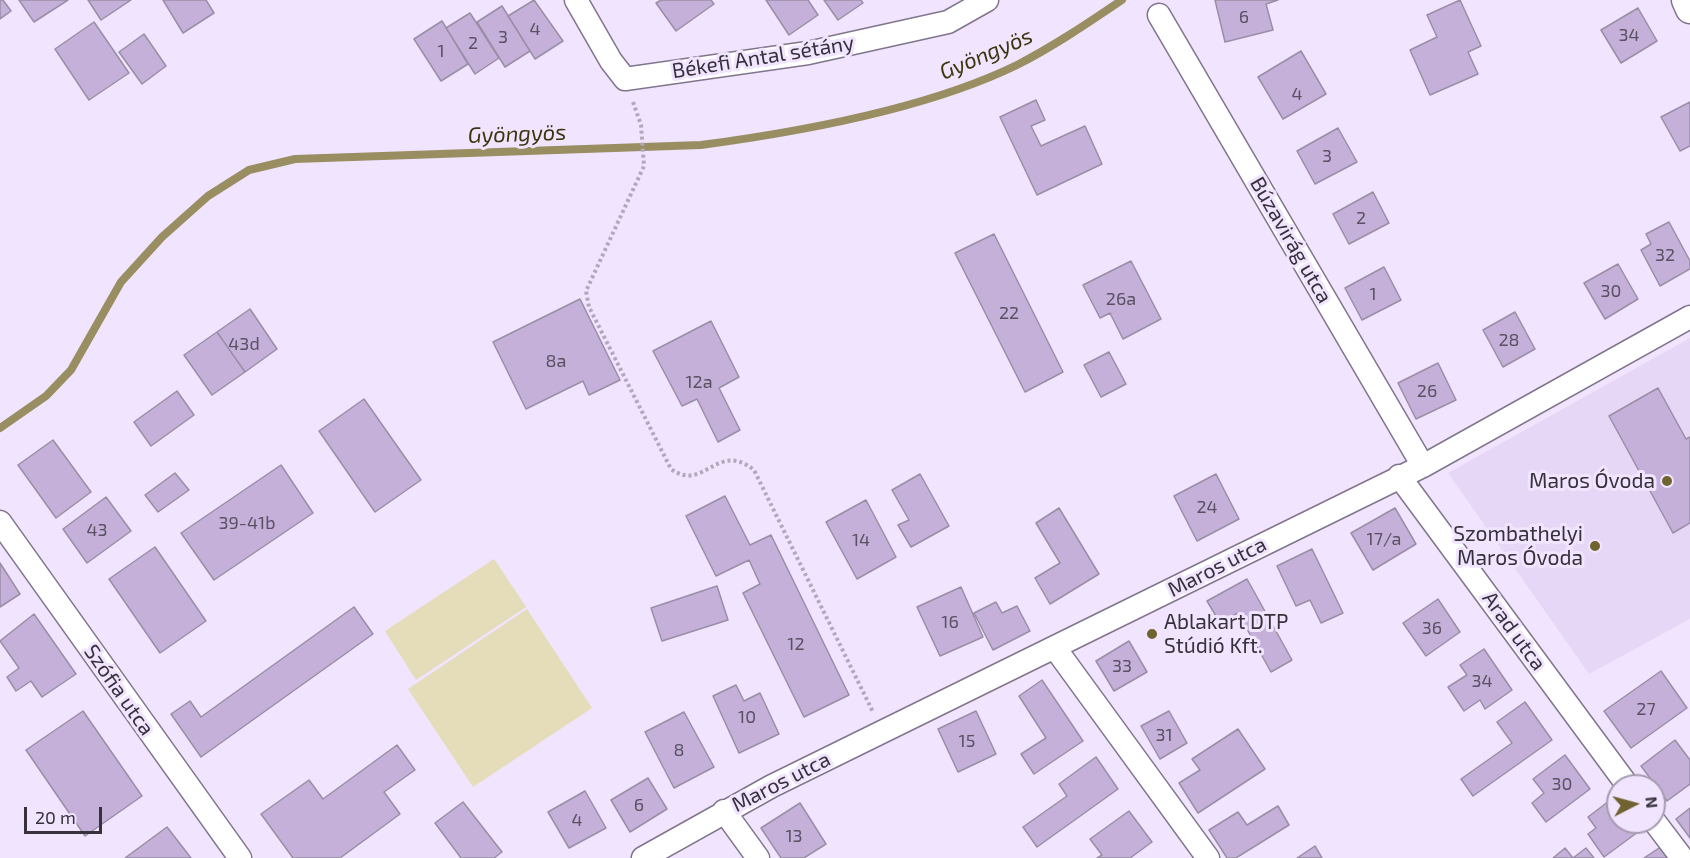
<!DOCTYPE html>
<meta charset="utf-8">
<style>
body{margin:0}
#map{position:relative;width:1690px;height:858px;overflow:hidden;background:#f1e4fe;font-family:"Exo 2",sans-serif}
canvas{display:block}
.north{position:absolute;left:1606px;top:774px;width:60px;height:60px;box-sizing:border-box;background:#f1e4fe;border:2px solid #a69cb0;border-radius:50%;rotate:84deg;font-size:16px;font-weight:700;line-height:24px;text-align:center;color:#36313b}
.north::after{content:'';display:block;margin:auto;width:21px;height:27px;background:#6f6330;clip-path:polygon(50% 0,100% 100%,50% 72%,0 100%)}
.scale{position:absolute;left:24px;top:807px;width:78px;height:27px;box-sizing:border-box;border:3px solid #36313b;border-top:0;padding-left:8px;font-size:18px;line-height:21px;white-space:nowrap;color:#36313b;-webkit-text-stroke:4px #f1e4fe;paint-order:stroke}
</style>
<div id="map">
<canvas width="1690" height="858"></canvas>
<div class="north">N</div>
<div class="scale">20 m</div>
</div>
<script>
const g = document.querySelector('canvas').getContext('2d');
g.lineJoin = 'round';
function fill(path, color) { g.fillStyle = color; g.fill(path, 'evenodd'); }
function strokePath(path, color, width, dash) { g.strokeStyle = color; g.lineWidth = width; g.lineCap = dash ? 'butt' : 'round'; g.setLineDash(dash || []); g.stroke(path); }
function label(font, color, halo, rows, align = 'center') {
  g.font = font + ' "Exo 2",sans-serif'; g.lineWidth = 6; g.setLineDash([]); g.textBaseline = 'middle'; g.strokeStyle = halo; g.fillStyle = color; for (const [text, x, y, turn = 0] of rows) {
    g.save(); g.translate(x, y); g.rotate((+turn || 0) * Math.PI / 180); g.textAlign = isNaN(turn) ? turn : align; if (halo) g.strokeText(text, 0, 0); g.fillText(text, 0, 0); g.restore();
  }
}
fill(new Path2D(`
 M1690,338V619L1589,674L1448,473Z`), '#e7d7f7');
fill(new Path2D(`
 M494,559L526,607L416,680L385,631Z
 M527,609L592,708L473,787L408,689Z`), '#e5dcb9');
strokePath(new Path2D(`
 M0,428L46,396L71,370L121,282L162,237L208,196L249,170L295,159L701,145C799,132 929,108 1017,65C1054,46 1088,23 1122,0`), '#998e62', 8);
const building = new Path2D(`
 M0,0H3L11,11L0,19Z
 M19,0H68L34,22Z
 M88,0H131L101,20Z
 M163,0H206L214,13L183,33Z
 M534,0L563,41L535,59L508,16Z
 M661,0H711L714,4L676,31L656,3Z
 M766,0H808L818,15L789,35Z
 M824,0H861L863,3L838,20Z
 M1215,0H1278L1266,4L1273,30L1225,42Z
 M1460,0L1481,46L1468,52L1478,74L1430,95L1410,50L1437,37L1427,15Z
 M502,6L530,51L505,67L477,22Z
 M1638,8L1657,41L1621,63L1601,30Z
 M470,13L499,58L475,74L446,28Z
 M442,21L468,64L441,81L414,39Z
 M94,22L129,73L89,100L55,49Z
 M144,34L166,66L142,84L119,52Z
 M1301,51L1326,94L1283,119L1258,77Z
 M1036,100L1045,120L1031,126L1041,146L1085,126L1102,164L1037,195L1000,117Z
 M1690,102V146L1680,151L1661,117Z
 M1338,128L1357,162L1315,184L1297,151Z
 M1373,192L1389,223L1349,244L1333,214Z
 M1669,222L1690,261V269L1660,286L1641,250L1651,244L1646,234Z
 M994,234L1063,372L1025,392L955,253Z
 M1131,261L1161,319L1123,339L1110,313L1100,318L1083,285Z
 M1618,264L1638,299L1605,319L1584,283Z
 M1384,267L1401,300L1362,320L1345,288Z
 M580,299L620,380L589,395L583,381L526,409L493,342Z
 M250,309L277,349L245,372L217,332Z
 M1515,312L1535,349L1503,367L1483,330Z
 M711,321L739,377L719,388L740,430L718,442L697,399L682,406L653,351Z
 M217,332L245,372L212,395L184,355Z
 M1109,352L1126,384L1101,397L1084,365Z
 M1438,363L1456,400L1416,419L1398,383Z
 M1658,388L1686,439L1690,437V523L1673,533L1609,416Z
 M177,391L194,415L151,446L134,422Z
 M364,399L421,480L375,512L319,431Z
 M53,440L91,492L56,518L18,465Z
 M281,465L313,513L214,580L181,533Z
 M175,473L189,490L158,512L145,495Z
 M920,474L949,526L911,547L898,525L909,520L892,490Z
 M1216,474L1239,519L1197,541L1174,496Z
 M725,496L750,545L771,535L849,695L804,717L743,593L760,584L749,560L716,576L686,516Z
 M106,497L131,531L87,563L63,529Z
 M866,500L896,557L857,579L826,522Z
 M1059,508L1099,574L1050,604L1035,578L1060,563L1036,523Z
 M1395,508L1416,544L1373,570L1351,533Z
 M155,547L206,621L160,653L109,579Z
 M1312,549L1343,613L1321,623L1310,600L1296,606L1277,566Z
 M0,563L20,594L0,607Z
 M1247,579L1292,660L1271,672L1238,613L1220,623L1207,601Z
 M717,586L728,620L662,641L651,608Z
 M961,587L983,637L940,656L917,607Z
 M1438,599L1460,632L1426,656L1403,623Z
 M996,602L1002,613L1017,606L1030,631L993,650L974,613Z
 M354,607L373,634L201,757L171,714L190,701L201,717Z
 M34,614L76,674L42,697L31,681L16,691L7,677L19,668L0,641Z
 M1129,641L1147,672L1114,691L1096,661Z
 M1484,649L1512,690L1485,709L1480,700L1464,711L1448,687L1467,675L1460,665Z
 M1661,671L1687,708L1631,748L1604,711Z
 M1042,680L1083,741L1034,774L1021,754L1046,738L1019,696Z
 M736,685L744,701L760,693L779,734L739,753L713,696Z
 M1525,702L1552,740L1473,796L1461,779L1512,743L1497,722Z
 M83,711L142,796L85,836L26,750Z
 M976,711L996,754L958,772L938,729Z
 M1169,711L1187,743L1160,759L1141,726Z
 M684,712L714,767L674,788L645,732Z
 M1238,729L1265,769L1198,813L1179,783L1200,770L1192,759Z
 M1675,740L1690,760V784L1667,801L1641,766Z
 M397,745L415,770L384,792L400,814L340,858H293L261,814L309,780L323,799Z
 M1565,755L1590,789L1546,822L1532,803L1544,793L1533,779Z
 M1096,757L1118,789L1037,847L1023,827L1067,796L1059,784Z
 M648,778L667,809L630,832L611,800Z
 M585,791L606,828L569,848L548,812Z
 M1613,798L1618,805V822H1631L1638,832L1604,857L1588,834L1596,828L1588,817Z
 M463,802L502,852L494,858H461L435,823Z
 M800,803L826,844L804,858H781L761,828Z
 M1278,806L1289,825L1236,858H1227L1209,830L1238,812L1247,825Z
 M1690,808V838L1676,819Z
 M1129,811L1152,842L1130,858H1097L1102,855L1090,839Z
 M167,827L191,858H125Z
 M1315,846L1322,858H1297Z
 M1662,846L1670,858H1644Z
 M1565,848L1573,858H1553Z
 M1586,848L1594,858H1573Z`);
fill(building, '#c5b0da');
strokePath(building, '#9a8ea6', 1.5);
const minor = new Path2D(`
 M576,0L611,61L625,79L808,53L948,22L987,0
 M1159,15L1423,466
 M1399,476L1628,786
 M0,522L240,858
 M1055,648L1208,858
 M724,811L758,858
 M1654,821L1682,858
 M643,858L772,786L1423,466L1690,317`);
const tertiary = new Path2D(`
 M1686,0L1690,9`);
strokePath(minor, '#81758c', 25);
strokePath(tertiary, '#81758c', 31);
strokePath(new Path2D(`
 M633,102L641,125L644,166L586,291L589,307L671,469C704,493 717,440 754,470L873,712`), '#b2a8bc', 4, [3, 3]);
strokePath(minor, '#fff', 22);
strokePath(tertiary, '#fff', 28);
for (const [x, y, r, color] of [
 [1667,481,6,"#6f6330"],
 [1595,546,6,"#6f6330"],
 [1152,634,6,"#6f6330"]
]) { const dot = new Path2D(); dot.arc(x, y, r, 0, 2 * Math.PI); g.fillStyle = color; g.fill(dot); strokePath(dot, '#f1e4fe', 2); }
label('18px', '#5a5163', null, [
 ["6",1244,17],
 ["4",535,29],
 ["34",1629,35],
 ["3",503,37],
 ["2",473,43],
 ["1",441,51],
 ["4",1297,94],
 ["3",1327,156],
 ["2",1361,218],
 ["32",1665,255],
 ["30",1611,291],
 ["1",1373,294],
 ["26a",1121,299],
 ["22",1009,313],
 ["28",1509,340],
 ["43d",244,344],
 ["8a",556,361],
 ["12a",699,382],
 ["26",1427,391],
 ["24",1207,507],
 ["39-41b",247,523],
 ["43",97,530],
 ["17/a",1384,539],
 ["14",861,540],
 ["16",950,622],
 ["36",1432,628],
 ["12",796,644],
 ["33",1122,666],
 ["34",1482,681],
 ["27",1646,709],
 ["10",747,717],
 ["31",1164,735],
 ["15",967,741],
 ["8",679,750],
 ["30",1562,784],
 ["6",639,805],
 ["4",577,820],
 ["13",794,836]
]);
label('21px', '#36313b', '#f1e4fe', [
 ["Békefi Antal sétány",763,57,-9],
 ["Búzavirág utca",1291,240,60],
 ["Maros utca",1217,567,-27],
 ["Arad utca",1514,631,54],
 ["Szófia utca",119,690,55],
 ["Maros utca",781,782,-27]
]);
label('21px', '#36313b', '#f1e4fe', [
 ["Maros Óvoda",1655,481],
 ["Szombathelyi",1583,534],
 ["Maros Óvoda",1583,558],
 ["Ablakart DTP",1164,622,"left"],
 ["Stúdió Kft.",1164,646,"left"]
], 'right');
label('italic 22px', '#3e350f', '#f1e4fe', [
 ["Gyöngyös",986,54,-23],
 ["Gyöngyös",517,134,-2]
]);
</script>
